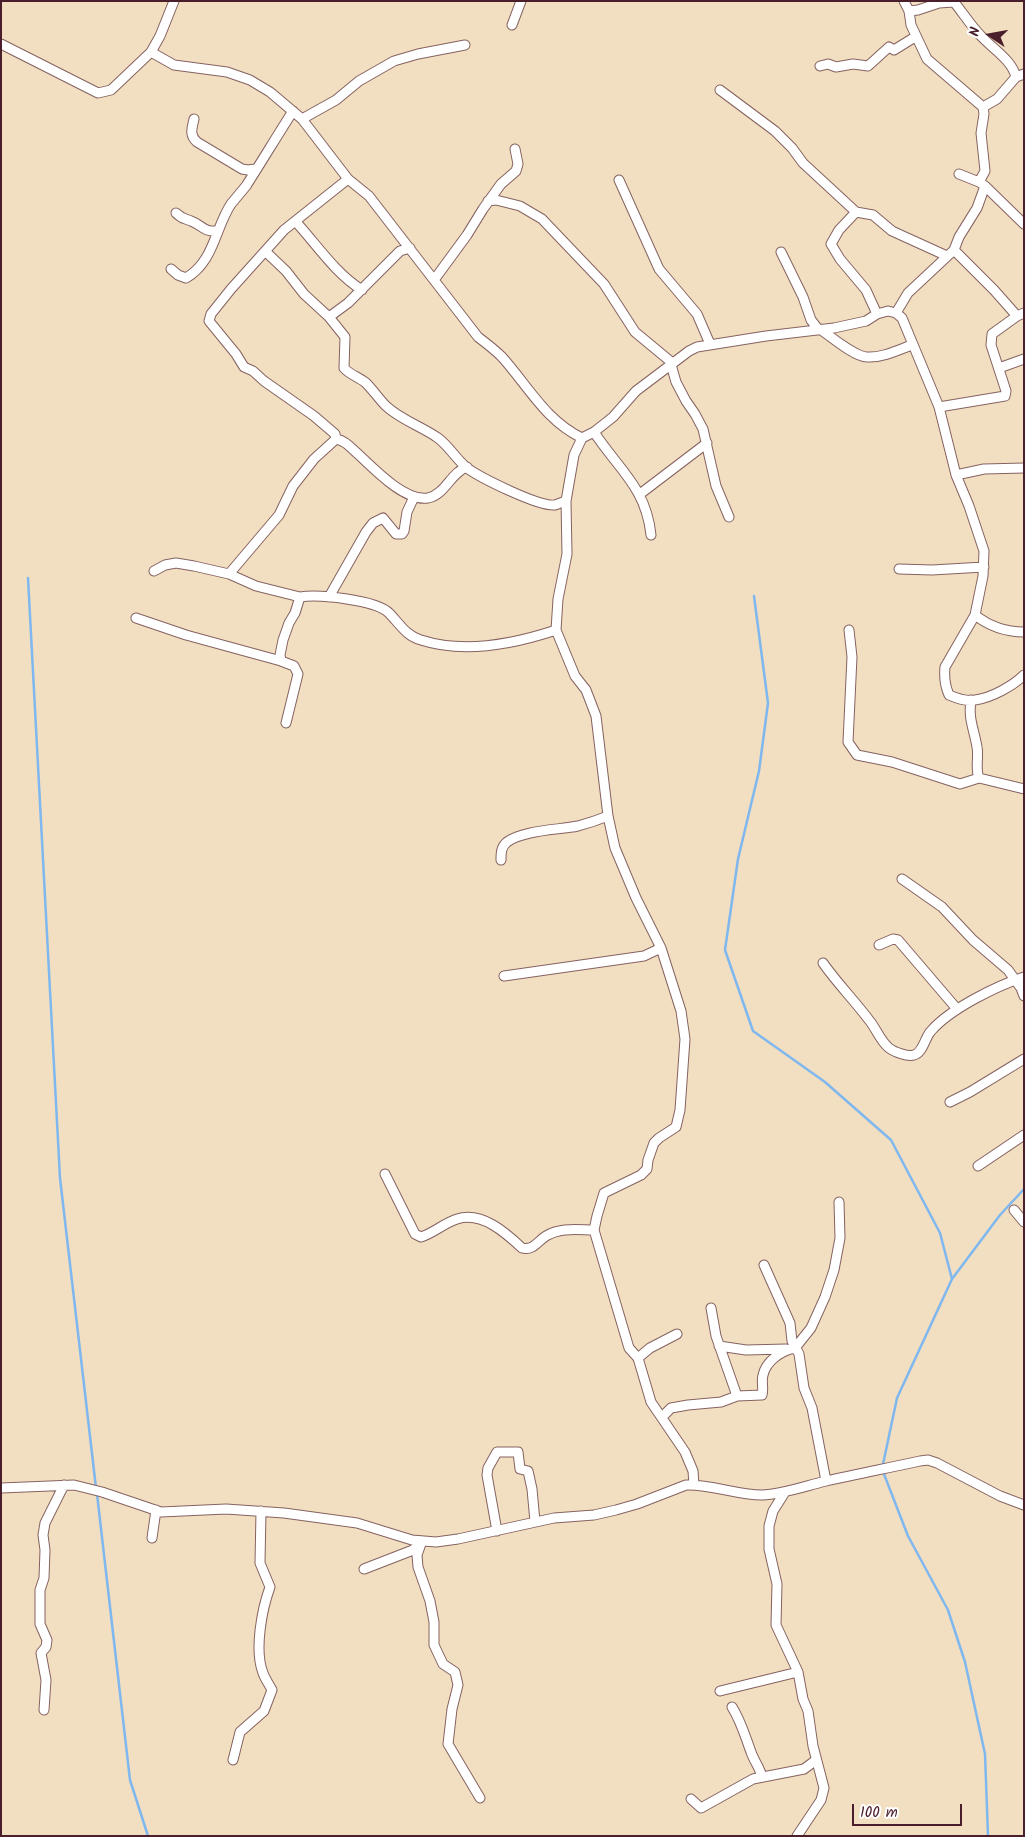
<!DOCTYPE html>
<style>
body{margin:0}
#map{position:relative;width:1025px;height:1837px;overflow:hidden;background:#f2dfc1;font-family:Kalam,sans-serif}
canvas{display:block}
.frame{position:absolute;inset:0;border:2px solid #4a1f2b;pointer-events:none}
.north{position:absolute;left:965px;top:10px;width:50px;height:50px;-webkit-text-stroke:4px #fff;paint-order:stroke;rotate:282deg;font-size:14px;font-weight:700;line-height:20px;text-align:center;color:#4a1f2b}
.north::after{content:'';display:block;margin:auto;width:18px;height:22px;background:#4a1f2b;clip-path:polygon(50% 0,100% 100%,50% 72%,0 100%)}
.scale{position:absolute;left:852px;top:1804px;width:110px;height:22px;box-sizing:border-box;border:2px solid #4a1f2b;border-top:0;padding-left:6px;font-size:15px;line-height:18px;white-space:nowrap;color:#4a1f2b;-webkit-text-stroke:4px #fff;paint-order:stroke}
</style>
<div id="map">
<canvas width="1025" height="1837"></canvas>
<div class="frame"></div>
<div class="north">N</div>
<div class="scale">100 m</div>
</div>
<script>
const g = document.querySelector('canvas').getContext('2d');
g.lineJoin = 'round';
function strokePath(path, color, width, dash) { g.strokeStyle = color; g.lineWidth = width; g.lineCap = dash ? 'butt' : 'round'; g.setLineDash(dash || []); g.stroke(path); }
strokePath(new Path2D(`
 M28,578L60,1178L96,1488
 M754,596L768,703L759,771L738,859L725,950L753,1031L825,1082L891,1140L940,1233L952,1279L897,1398L882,1469L908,1536L948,1610L965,1662L985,1754L988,1836
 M952,1279L1000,1215L1024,1189
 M97,1494L130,1780L148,1836`), '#7fb7ef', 2.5);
const minor = new Path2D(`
 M174,1L160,36L151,52L174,65L227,72L250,80L270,92L302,119L348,179L369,196L478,337C486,343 495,350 502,357C528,386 546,421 582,438
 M904,1L909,11
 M512,25L521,1
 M1,44L98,93L111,90L151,52
 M820,66L828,64L836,67L853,64L868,66L889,47L894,50L915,37
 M720,90L775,131L792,148L803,163L856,212L873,215L892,231L947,256
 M983,107L927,59L911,25L909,11L918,10L939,3L954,2C963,13 971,26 981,36C993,49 1012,60 1016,77
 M194,119C192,128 189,135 197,142L242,169L248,170L255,169
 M302,119L336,100L359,81L394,61L418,54L465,45
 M959,174L979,182
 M619,180L659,269L697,314L710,344
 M985,186L1024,224
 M488,201L496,200L520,206L542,219L604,284L635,332L670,361L676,382L686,401L695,414L703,429L716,486L729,517
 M856,212L839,230L831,244L840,259L866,290L877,314
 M176,213C182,219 184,218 191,221C202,225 203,232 217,231
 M296,222C317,245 336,274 362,290
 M954,250L994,290L1017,316L1024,313
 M266,252L286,271L304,294L329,317L345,337L344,368C350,375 359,377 366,383C373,390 379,399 386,406C401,420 421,426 438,438C449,446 456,459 467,468C481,478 539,507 555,505C558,504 562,502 566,501
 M781,252L803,297L811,320L818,329
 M171,269L178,275L186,278C214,262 215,228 231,204C236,198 241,192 246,186C262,161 277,136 293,111
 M434,280L467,235L483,209L501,184L516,171L518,164L515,149
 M896,313L908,293L954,250L959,237L977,208L985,186L979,182L985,171L981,133L984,114L983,107L997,99L1016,77L1024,74
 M329,317L348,303L400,251L410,248
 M820,329C830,336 855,357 867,357C882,358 898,350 912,345
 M999,368L1024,359
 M939,407L1005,396L1006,391L991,345L992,334L1017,316
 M594,432C618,469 646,487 651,535
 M336,439L335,434L314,416L264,381L253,371L244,367L236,354L209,321L211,314L231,289L284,230L348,179
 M956,475L984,469L1024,468
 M640,494L707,443
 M899,569L932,570L984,567
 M154,571L165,565L176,563L194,566L229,574L256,586L300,597
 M229,574L279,515L293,486L314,459L336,439C346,441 350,447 358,454C373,468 405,502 428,498C446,494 451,472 467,467
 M329,597L366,532L373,523L383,518L396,534H402L404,531L407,512L414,497
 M975,615C989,626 1006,632 1024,632
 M136,618L186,635L281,661
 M849,630L852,657L848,742L857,755L892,762L960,784L979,778
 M971,700C968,719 974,729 977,747C979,757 975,769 979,778L1024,789
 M286,723L298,674L294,666L281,661L280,655L283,640L289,623L295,613L300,597C319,594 376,600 389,613C399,623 406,636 421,640C464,654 514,644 556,630
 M501,860C501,853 501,847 507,842C523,830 558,830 578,826C589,823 598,820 608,816
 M902,879L942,907L973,940L1008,970L1021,988L1024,996
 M879,945L893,939L898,940L957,1009
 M823,963C837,983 854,1000 869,1020C876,1028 880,1041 889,1048C894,1052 908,1057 914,1055C923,1053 925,1037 931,1031C950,1009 996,986 1024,977
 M504,976L644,956L661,948
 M950,1102L970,1092L1024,1059
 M978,1166L1024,1135
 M385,1174L415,1234L421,1237C434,1233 444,1223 457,1219C482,1211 506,1233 522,1248C533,1251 538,1241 546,1236C561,1227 578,1230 594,1230
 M1014,1210L1024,1222
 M764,1265L790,1323L792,1341L799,1354L804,1388L812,1408L826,1481
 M711,1308L716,1336L737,1396
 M719,1346L746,1350L786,1349
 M638,1358L650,1348L677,1334
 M662,1417L671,1408L688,1405L721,1402L737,1396L762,1395C764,1389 761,1382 763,1375C766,1361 782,1350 795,1348L811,1328L825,1297L834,1270L840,1238L839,1202
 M694,1485L693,1471L685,1452L651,1402L638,1358L629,1348L594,1230L597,1216L604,1193L641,1175L647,1169L648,1160L654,1143L659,1138L676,1127L680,1110L685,1039L681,1011L661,948L636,898L615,848L608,816L596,716L586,690L575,676L556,630L558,599L567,554L566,501L574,455L582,438L594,432L613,417L636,391L689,351L697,347L766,336L834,328L866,321L877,314L888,311L896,313L902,318L939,407L956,475L969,506L984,551L983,576L975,615L945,667C944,677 945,686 949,695C956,698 967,702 975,700C991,698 1013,686 1024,675
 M1,1488L74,1485L102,1492L161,1512L226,1509L284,1513L357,1523L412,1540L436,1542L458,1539L554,1518L594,1515L616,1510L637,1504L686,1485C711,1484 736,1495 762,1495C783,1494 805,1486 826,1481C857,1474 888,1468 920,1461L928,1460L937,1463L1000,1496L1024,1505
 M785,1492L773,1511L769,1526V1549L777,1584L776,1625L798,1672L803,1699L808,1711L813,1746L824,1788L821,1800L797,1836
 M497,1531L487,1475L488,1468L497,1452H518L520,1469L528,1471L532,1489L535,1522
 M152,1538L156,1510
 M422,1541L417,1555L418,1567L430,1601L434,1622V1645L443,1664L455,1672L458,1685L452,1709L448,1744L480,1798
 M364,1569L413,1550L420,1543
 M720,1691L798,1672
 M732,1707C741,1721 745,1736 751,1752C754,1761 760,1768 762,1777
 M44,1710L46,1680L41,1653L46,1647L47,1640L40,1624V1590L44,1578L45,1550L43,1535L45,1523L64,1485
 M233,1760L240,1732L264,1711L272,1690C269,1684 265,1679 263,1673C254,1650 262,1609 270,1587L260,1563L261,1511
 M691,1799L701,1808L753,1779L804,1769L816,1760`);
strokePath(minor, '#856260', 11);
strokePath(minor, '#fff', 9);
</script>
